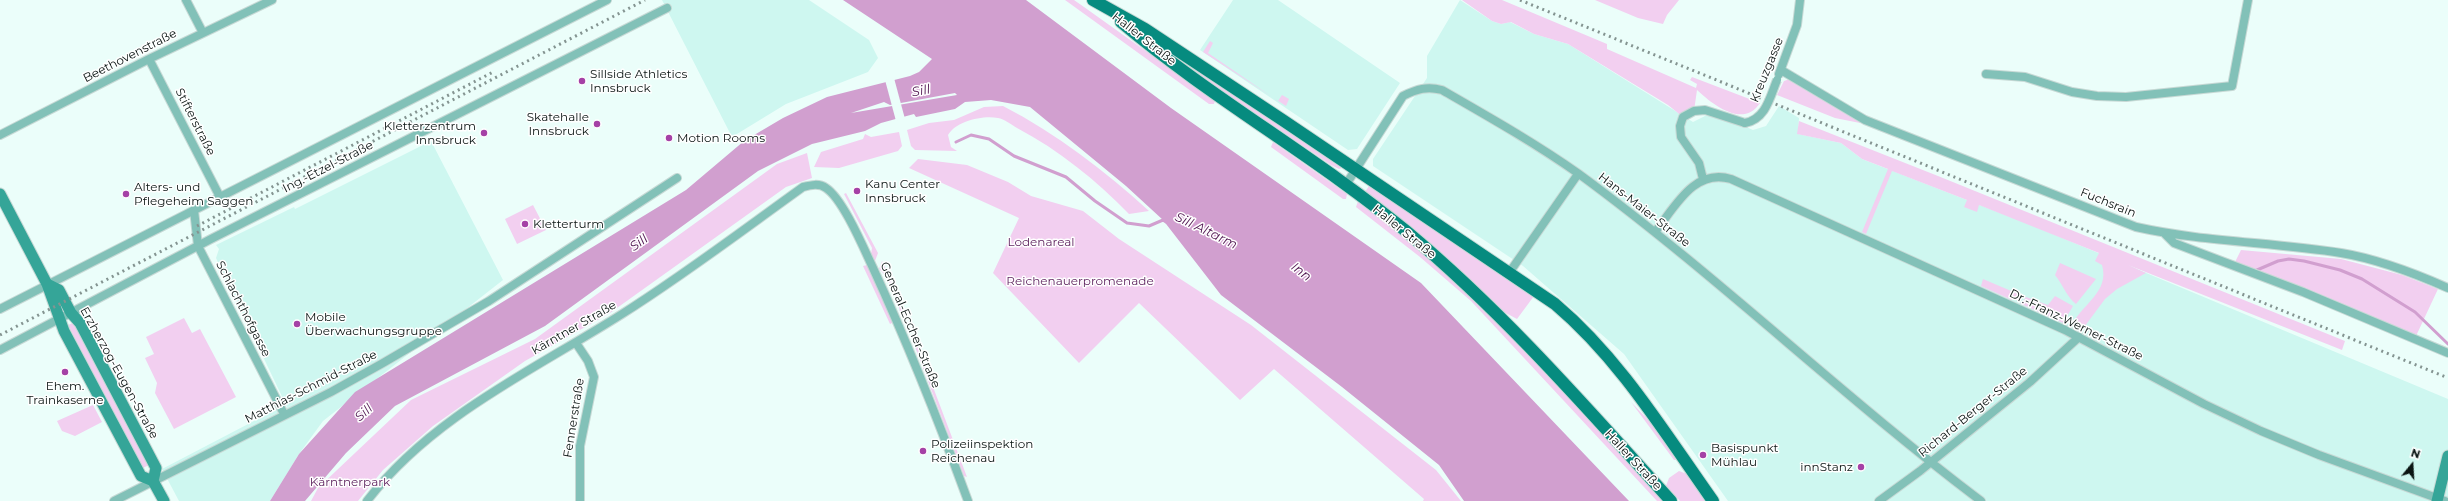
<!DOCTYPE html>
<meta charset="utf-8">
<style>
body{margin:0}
#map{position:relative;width:2448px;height:501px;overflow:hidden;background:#ebfefa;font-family:Montserrat,sans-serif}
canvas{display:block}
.north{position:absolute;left:2392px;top:445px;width:40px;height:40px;-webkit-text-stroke:3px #fff;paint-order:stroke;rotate:18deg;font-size:11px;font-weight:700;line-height:16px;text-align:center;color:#0a1513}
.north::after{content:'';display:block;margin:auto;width:14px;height:18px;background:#0a1513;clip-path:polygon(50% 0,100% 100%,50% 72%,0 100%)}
</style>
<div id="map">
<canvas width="2448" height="501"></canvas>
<div class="north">N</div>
</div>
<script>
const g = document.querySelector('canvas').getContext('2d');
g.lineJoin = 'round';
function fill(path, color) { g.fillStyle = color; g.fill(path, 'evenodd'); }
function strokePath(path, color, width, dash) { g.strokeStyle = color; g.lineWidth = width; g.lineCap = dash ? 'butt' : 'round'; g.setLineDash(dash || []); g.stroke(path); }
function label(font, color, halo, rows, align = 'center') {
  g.font = font + ' Montserrat,sans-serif'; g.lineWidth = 3; g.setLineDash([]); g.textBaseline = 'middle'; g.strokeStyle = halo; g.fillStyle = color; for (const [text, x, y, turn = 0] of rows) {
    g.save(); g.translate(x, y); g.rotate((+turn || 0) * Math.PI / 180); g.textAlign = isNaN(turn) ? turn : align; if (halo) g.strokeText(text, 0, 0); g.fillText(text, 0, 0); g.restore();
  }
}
fill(new Path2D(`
 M662,0H809L869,40L878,58L868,72L786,104L732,137Z
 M1233,0H1278L1400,83L1357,149L1348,150L1200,50Z
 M1460,0L1492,21L1501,24L1510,22L1534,34L1568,44L1693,122L1705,116H1721L1753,130L1766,126L1779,106L1799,118L1798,134L1841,143L1862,159L2036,227L2448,399V501H1728L1624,354L1523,266L1373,166V159L1427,78V56Z
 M431,141L503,280L323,421L299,454L270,501H179L162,469L275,410L287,407L216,258L219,249L216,245L294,207L295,209Z`), '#cef7f0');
fill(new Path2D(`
 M1065,0H1074L1084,7L1206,94L1215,101L1214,104H1209Z
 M1462,0H1502L1607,44V49L1696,88L1697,84L1690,80L1692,77L1760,103C1743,129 1712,104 1697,90L1694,111L1683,117L1668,105L1568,44L1534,34L1511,22L1501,24L1492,21Z
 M1595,0H1679L1667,15L1663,24L1638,18Z
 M1134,28L1342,168L1339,169L1331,165L1222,91Z
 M1210,41L1213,43L1208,53L1278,101L1282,95L1289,99L1286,106L1203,52Z
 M1790,79L1865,124L1835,118L1777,95L1784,81Z
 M1003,106C1057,134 1104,170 1149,211L1129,214C1097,181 1059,150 1017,128C1012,125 1004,119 998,118C983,115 956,121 948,135L951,147L957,151L915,150L911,146L907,130L929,123L954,120L984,107Z
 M1799,121L1938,176L2345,341L2342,350L2128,265L2146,273L2117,289L2105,299L2082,330L2072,325C2082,304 2110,292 2102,265L2095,261L2099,253L1979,205L1977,212L1964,207L1967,200L1892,171L1866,234L1862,232L1888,169L1862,159L1841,143L1797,134Z
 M899,132L902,146L898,151L839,168L814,167L821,152L863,139L865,134L871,137Z
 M1273,142L1347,194L1346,199H1343L1271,147Z
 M807,153L812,178L786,187L610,313L525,361L433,426L383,470L358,501H311L318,488L411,400L535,339L777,164Z
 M918,159L967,165L1008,182L1031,196L1083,211L1119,239L1251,325L1436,470L1461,501H1423L1424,499L1274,369L1240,400L1139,303L1079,363L993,273L1019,218L909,168Z
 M1369,186L1534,296L1517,319L1502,311L1466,276L1365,192Z
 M846,193L878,253L875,261L871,254L872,248L844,194Z
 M1358,201C1473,286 1569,394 1663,501H1657L1471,301L1420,257L1356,207Z
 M533,205L546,230L517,244L505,219Z
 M2241,250L2341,259L2402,275L2438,289L2416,336L2235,262Z
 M882,261L908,319L900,314C900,302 888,276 879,269Z
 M2060,263L2096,279L2076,304C2067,297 2063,285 2055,275Z
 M867,265L894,322L890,324L863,266Z
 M1983,279L2023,296L2020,300L2013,298L2012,300L1981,286Z
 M2055,296L2073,306L2063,323L2019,303H2022L2026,297L2048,305Z
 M184,318L192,333L200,329L236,397L174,429L155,393L157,383L145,358L154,354L146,337Z
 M75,322L149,465L143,468L68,325Z
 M913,334L967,477L964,476L912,339Z
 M1631,402L1654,426L1676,460H1674Z
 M93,405L102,422L75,436L62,431L57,421Z
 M1679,471L1687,474L1707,501H1680L1666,486L1669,478Z`), '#f2cff0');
fill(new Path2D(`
 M843,0H1026L1171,108L1421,283L1629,501H1464L1439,465L1342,387L1221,295L1163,220L1126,186L1030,107L991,100L965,102L955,109L916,117L914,114L881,123L865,131L812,144L758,171L545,326L395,406L346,453L305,501H270L299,454L355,392L686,190L744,141L783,118L827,97L910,76L919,72L932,59ZM955,93L957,95L851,113L884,102L890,105Z`), '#d19fcf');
fill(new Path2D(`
 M894,78L905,119L896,121L885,80Z`), '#ebfefa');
strokePath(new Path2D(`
 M956,142L971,135L989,139L1014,156L1066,177L1095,201L1127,223L1149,226L1163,220L1166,222
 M2257,270L2278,261L2289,259L2304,261L2340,270L2362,279L2415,312L2448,344`), '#d19fcf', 3);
const street = new Path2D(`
 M186,0L203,33
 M149,59L220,197
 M1781,70L1865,120L2136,227C2203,242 2273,242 2341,253C2378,259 2414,273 2448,288
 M1779,74L1797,25L1800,0
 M1986,74L2025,77L2072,92L2097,96L2126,97L2232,86L2248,0
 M0,135L149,59L272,0
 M1703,179L1699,163L1681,137L1680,126L1683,117L1694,111L1705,110L1745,123
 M1345,186L1403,96C1417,89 1427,86 1442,90C1489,117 1535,143 1579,174C1718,276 1843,397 1981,501
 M194,210L198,246L284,414
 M1655,232C1675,207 1694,168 1731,179L2065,330L2204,404L2261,431L2319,455L2445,501
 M2165,234L2174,243L2303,292L2448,353
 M1509,273L1578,174
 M0,309L607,0
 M576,343L588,361L594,377L580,446V501
 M0,350L211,239L667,8
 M114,501L331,392L383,363L489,301L677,178
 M367,501C432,416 534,370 622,314C684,275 743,230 803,187C811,185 819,183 826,188C843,199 864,249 873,268C908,344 939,422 968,501
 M1879,501L1920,471L2030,382L2079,337`);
const secondary = new Path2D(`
 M0,194L47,284L64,331L141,476L153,481
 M47,284L59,290L71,313L80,323L156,468L153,481L164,501
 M2437,501L2448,456`);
const primary = new Path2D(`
 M1093,0L1145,29L1284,121L1555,304C1620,359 1664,432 1713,501
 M1121,22C1211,98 1315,156 1406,231C1503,312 1586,407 1671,501`);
strokePath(street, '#c7d9d5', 10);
strokePath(secondary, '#c7d9d5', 13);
strokePath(primary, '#c7d9d5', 14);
strokePath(street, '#82c1b8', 8);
strokePath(secondary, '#35a598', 11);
strokePath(primary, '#068b7f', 12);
strokePath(new Path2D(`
 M1520,0L2448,378
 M197,226L495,71
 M0,335L645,0`), '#849491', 3, [2, 4]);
const streetBridge = new Path2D(`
 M1745,123C1766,119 1770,97 1777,80`);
strokePath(streetBridge, '#c7d9d5', 10, []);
strokePath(streetBridge, '#82c1b8', 8);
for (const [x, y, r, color] of [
 [582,81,4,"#a541a6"],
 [597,124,4,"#a541a6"],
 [484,133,4,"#a541a6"],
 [669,138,4,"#a541a6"],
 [857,191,4,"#a541a6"],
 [126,194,4,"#a541a6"],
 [525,224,4,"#a541a6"],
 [297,324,4,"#a541a6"],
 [65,372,4,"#a541a6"],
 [923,451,4,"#a541a6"],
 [1703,455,4,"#a541a6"],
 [1861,467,4,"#a541a6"]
]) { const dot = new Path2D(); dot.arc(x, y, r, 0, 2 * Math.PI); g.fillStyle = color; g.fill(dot); strokePath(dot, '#fff', 1.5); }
label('12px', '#0a1513', '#fff', [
 ["Haller Straße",1144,39,38],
 ["Beethovenstraße",130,56,-27],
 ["Kreuzgasse",1767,70,-68],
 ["Stifterstraße",195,122,63],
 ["Ing.-Etzel-Straße",328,167,-27],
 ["Fuchsrain",2108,203,22],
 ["Hans-Maier-Straße",1644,210,38],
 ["Haller Straße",1404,232,39],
 ["Schlachthofgasse",243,309,63],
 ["General-Eccher-Straße",910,325,67],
 ["Dr.-Franz-Werner-Straße",2076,325,26],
 ["Kärntner Straße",574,328,-30],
 ["Erzherzog-Eugen-Straße",119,373,61],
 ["Matthias-Schmid-Straße",311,387,-27],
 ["Richard-Berger-Straße",1973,412,-39],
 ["Fennerstraße",574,418,-81],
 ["Haller Straße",1633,460,47]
]);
label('12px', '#0a1513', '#fff', [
 ["Sillside Athletics",590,74],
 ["Innsbruck",590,88],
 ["Skatehalle",589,117,"right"],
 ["Innsbruck",589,131,"right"],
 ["Kletterzentrum",476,126,"right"],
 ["Innsbruck",476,140,"right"],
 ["Motion Rooms",677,138],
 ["Kanu Center",865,184],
 ["Innsbruck",865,198],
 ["Alters- und",134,187],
 ["Pflegeheim Saggen",134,201],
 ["Kletterturm",533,224],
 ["Mobile",305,317],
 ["Überwachungsgruppe",305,331],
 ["Ehem.",65,386,"center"],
 ["Trainkaserne",65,400,"center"],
 ["Polizeiinspektion",931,444],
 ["Reichenau",931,458],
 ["Basispunkt",1711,448],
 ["Mühlau",1711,462],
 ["innStanz",1853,467,"right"]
], 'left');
label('12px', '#602561', '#fff', [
 ["Lodenareal",1041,242],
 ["Reichenauerpromenade",1080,281],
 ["Kärntnerpark",350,482]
]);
label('italic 13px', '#4e134f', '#fff', [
 ["Sill",921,91,-10],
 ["Sill Altarm",1206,231,26],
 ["Sill",639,243,-36],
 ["Inn",1301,272,38],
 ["Sill",364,413,-41]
]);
</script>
